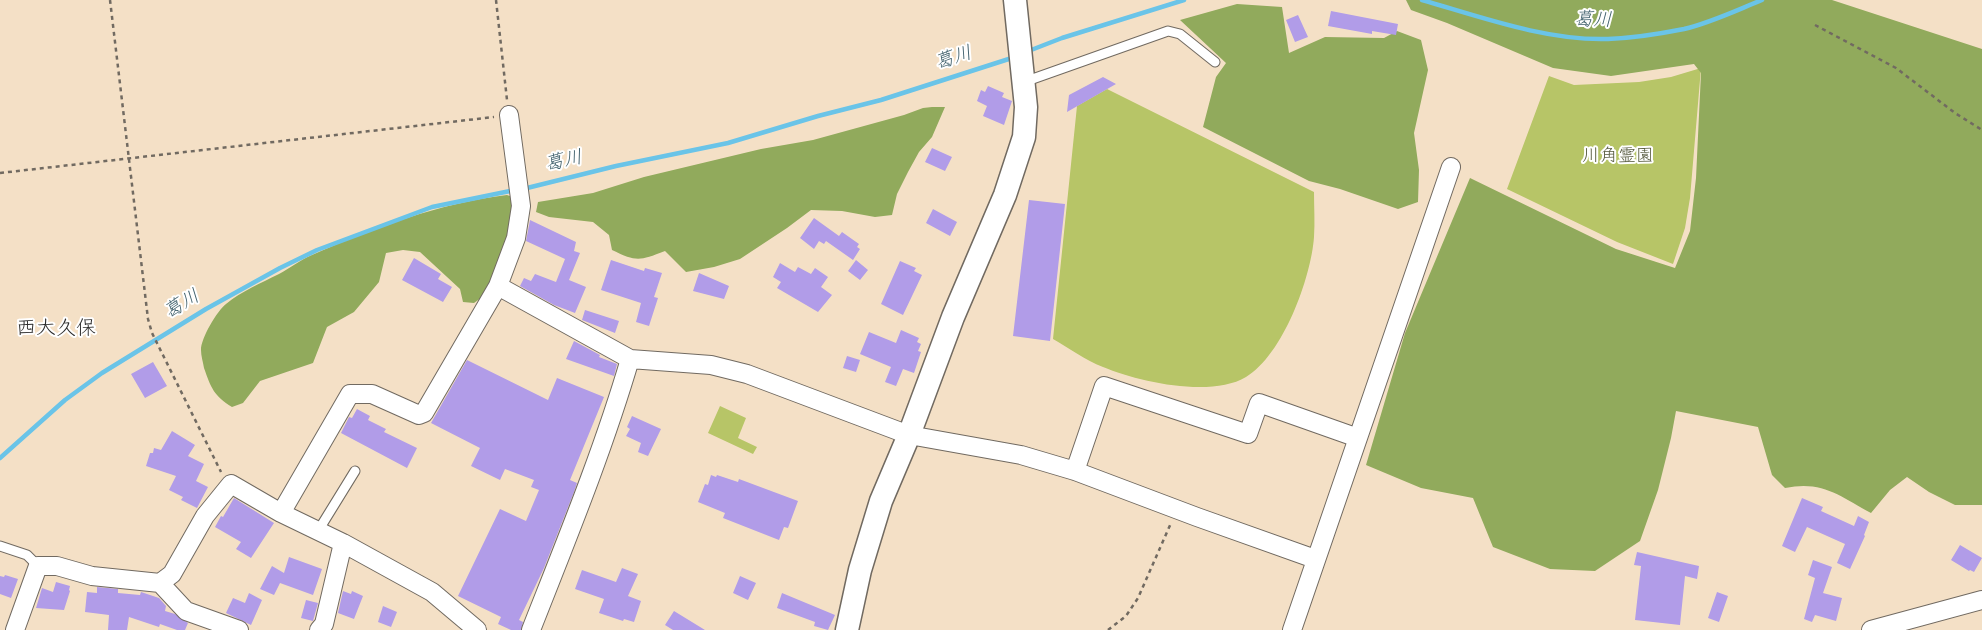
<!DOCTYPE html>
<meta charset="utf-8">
<style>
body{margin:0}
canvas{display:block;background:#f4e0c6}
</style>
<canvas width="1982" height="630"></canvas>
<script>
const g = document.querySelector('canvas').getContext('2d');
g.lineJoin = 'round';
function fill(path, color) { g.fillStyle = color; g.fill(path, 'evenodd'); }
function strokePath(path, color, width, dash) { g.strokeStyle = color; g.lineWidth = width; g.lineCap = dash ? 'butt' : 'round'; g.setLineDash(dash || []); g.stroke(path); }
function label(font, color, halo, rows, align = 'center') {
  g.font = font + ' "Indie Flower","Klee One",sans-serif'; g.lineWidth = 4; g.setLineDash([]); g.textBaseline = 'middle'; g.strokeStyle = halo; g.fillStyle = color; for (const [text, x, y, turn = 0] of rows) {
    g.save(); g.translate(x, y); g.rotate((+turn || 0) * Math.PI / 180); g.textAlign = isNaN(turn) ? turn : align; if (halo) g.strokeText(text, 0, 0); g.fillText(text, 0, 0); g.restore();
  }
}
fill(new Path2D(`
 M1701,68L1690,198L1685,228L1673,264L1617,242L1507,189L1549,76L1574,85L1639,82L1671,77Z
 M1107,89L1314,192C1314,207 1315,222 1314,237C1311,278 1283,355 1246,377C1211,398 1139,382 1103,367C1085,360 1069,348 1053,339L1077,106Z
 M720,406L746,418L738,438L757,447L753,454L708,433Z`), '#b7c567');
fill(new Path2D(`
 M1406,0H1832L1982,49V505H1955L1929,492L1907,477L1890,490L1871,513C1840,496 1822,480 1785,488L1772,475L1758,427L1676,411L1671,438L1658,490L1640,541L1595,571L1550,569L1493,547L1473,498L1421,488L1366,465L1405,333L1470,178L1616,249L1675,268L1690,231L1696,178L1701,73L1694,64L1611,76L1553,68L1447,23L1411,10Z
 M1237,4L1282,7L1289,53L1325,37L1384,38L1397,31L1421,40L1428,70L1414,133L1419,170L1418,202L1398,209L1340,189L1309,181L1203,127L1216,77L1226,63L1180,20Z
 M932,107H945L932,137L919,152L908,172L897,194L892,215L875,217L842,211L811,210L787,228L740,259L714,267L686,272L665,251C639,261 637,262 612,250L609,235L593,222L549,217L536,212L538,202L593,193L644,177L761,149L813,140L904,115L923,108Z
 M507,195L515,198L510,235L485,295L474,303L463,302L460,289L420,252L403,250L386,253L379,282L354,312L327,327L313,363L260,381L243,403L232,407C214,396 211,388 204,368C203,362 201,356 201,350C201,338 217,311 226,304C242,291 261,283 279,274C290,268 300,260 312,255C373,228 440,203 507,195Z`), '#91aa5c');
strokePath(new Path2D(`
 M1422,0C1481,17 1547,41 1608,39C1633,38 1659,34 1684,29C1710,23 1737,10 1762,0
 M1026,52L1062,38L1184,0
 M523,189L616,166L728,143L818,116L881,100L1015,57
 M0,458L65,400L102,373L206,309L280,268L317,250L432,207L515,190`), '#6ac4e8', 4.5);
fill(new Path2D(`
 M1331,11L1398,24L1396,35L1372,31V34L1328,26Z
 M1298,15L1308,37L1295,42L1286,20Z
 M1103,77L1116,84L1067,112L1069,95Z
 M988,86L1004,93L1002,97L1012,101L1004,125L983,116L987,106L977,101L981,90L985,92Z
 M932,148L952,157L945,171L925,162Z
 M1029,200L1065,204L1050,341L1013,336Z
 M933,209L957,222L950,236L926,223Z
 M814,218L839,236L842,232L859,244L857,247L860,249L853,260L826,241L824,244L819,241L814,249L800,238Z
 M530,220L576,242L574,251L580,253L569,280L586,287L575,313L554,305L520,286L524,278L531,281L535,274L556,282L565,259L526,241Z
 M414,258L441,274L438,279L452,287L443,302L402,280Z
 M611,260L644,271L645,268L662,273L654,297L658,298L649,326L636,322L641,303L601,290Z
 M856,260L868,270L860,280L848,271Z
 M900,261L916,268L914,271L922,275L903,315L881,304Z
 M780,263L795,272L798,267L811,274L815,268L828,277L821,287L832,295L818,312L777,288L781,282L773,277Z
 M699,273L729,286L724,299L693,291Z
 M585,310L619,321L615,333L582,320Z
 M901,330L919,338L917,342L921,344L918,351L921,352L914,373L903,369L896,386L885,382L891,367L860,354L869,332L896,343Z
 M574,341L600,355L599,357L617,364L614,376L566,359Z
 M847,356L860,360L856,372L843,368Z
 M467,360L548,400L557,378L604,397L570,480L577,483L574,492L544,568L519,620L523,622L521,630H511L498,624L501,617L458,596L500,509L526,521L539,490L531,487L534,480L505,469L500,480L471,466L480,448L431,423Z
 M153,362L167,386L145,398L131,374Z
 M357,409L370,416L368,420L386,429L384,432L417,448L407,468L341,433L349,417L352,418Z
 M632,416L661,429L648,456L638,452L641,443L626,436L630,429L627,427Z
 M172,431L195,445L188,456L204,464L196,481L208,487L197,508L181,500L183,497L169,490L176,476L146,466L150,453H153L154,448L161,450Z
 M711,475L716,477L717,475L738,482L739,479L798,501L788,528L784,527L779,540L723,518L725,513L698,502L705,484L708,485Z
 M234,498L274,523L251,558L236,549L241,542L215,527L221,516L223,517Z
 M1802,498L1823,507L1821,511L1854,526L1858,516L1869,522L1864,535L1865,536L1850,569L1837,563L1845,544L1807,527L1795,552L1782,546Z
 M1960,545L1982,558L1974,572L1970,570L1969,571L1951,560Z
 M1637,552L1699,566L1697,579L1685,576L1680,625L1635,620L1641,566L1634,565Z
 M289,557L322,569L313,595L280,583L274,595L260,589L272,566L284,573Z
 M1813,560L1832,567L1823,593L1842,598L1836,621L1815,615L1812,622L1804,619L1815,578L1808,575Z
 M622,568L638,574L628,596L641,601L634,622L624,619L623,621L599,613L604,599L575,589L582,570L616,582Z
 M5,575L18,579L11,598L0,594V576L4,577Z
 M740,576L756,583L748,600L733,593Z
 M56,582L70,586L69,590L70,591L64,610L36,608L42,588L53,592Z
 M97,587L118,589V593L140,595L141,592L159,598L166,606L165,611L175,614L188,623L185,630H177L160,624L159,627L129,617L127,630H108L109,615L85,612L87,592L97,593Z
 M343,591L351,594L352,591L363,596L354,619L338,613Z
 M1717,592L1728,596L1719,622L1708,618Z
 M249,593L262,600L251,625L226,613L233,598L245,603Z
 M782,593L835,615L828,630L814,626L815,622L777,608Z
 M306,600L318,603L313,621L301,618Z
 M383,606L397,612L391,627L378,622Z
 M674,611L705,630H673L665,625Z`), '#b19ce8');
const service = new Path2D(`
 M1024,82L1168,31L1180,34L1215,62
 M318,531L355,471
 M0,546L27,555L38,566`);
const minor = new Path2D(`
 M498,286L630,359L711,365L747,374L909,435L1021,455L1075,471L1197,517L1315,559
 M1075,471L1104,386L1248,434L1259,403L1358,438
 M281,513L350,394H372L419,415L424,413L498,286L516,238L521,206L509,115
 M160,583L186,611L239,630
 M15,630L38,566H57L92,576L160,583L172,574L205,516L231,484L281,513L343,543L432,592L477,630
 M319,630L324,624L343,543
 M531,630C566,541 603,451 630,359
 M1292,630L1451,167
 M1871,630L1982,600`);
const tertiary = new Path2D(`
 M847,630L860,570L881,501L909,435L953,317L1005,195L1024,137L1026,107L1015,0`);
strokePath(service, '#716a61', 11);
strokePath(minor, '#716a61', 20);
strokePath(tertiary, '#716a61', 25);
strokePath(new Path2D(`
 M110,0L148,319L152,333L221,472
 M496,0L507,100
 M1815,25L1896,68L1955,113L1982,130
 M0,173L494,117
 M1108,630L1126,616L1138,598L1171,523`), '#716a61', 2.5, [4, 4]);
strokePath(service, '#fff', 9);
strokePath(minor, '#fff', 18);
strokePath(tertiary, '#fff', 22);
label('18px', '#55593d', '#fff', [
 ["川角霊園",1618,158]
]);
label('italic 19px', '#41616d', '#fff', [
 ["葛川",1593,22,1],
 ["葛川",954,60,-18],
 ["葛川",564,163,-12],
 ["葛川",183,306,-31]
]);
label('20px', '#2b2b2b', '#fff', [
 ["西大久保",56,331]
]);
</script>
